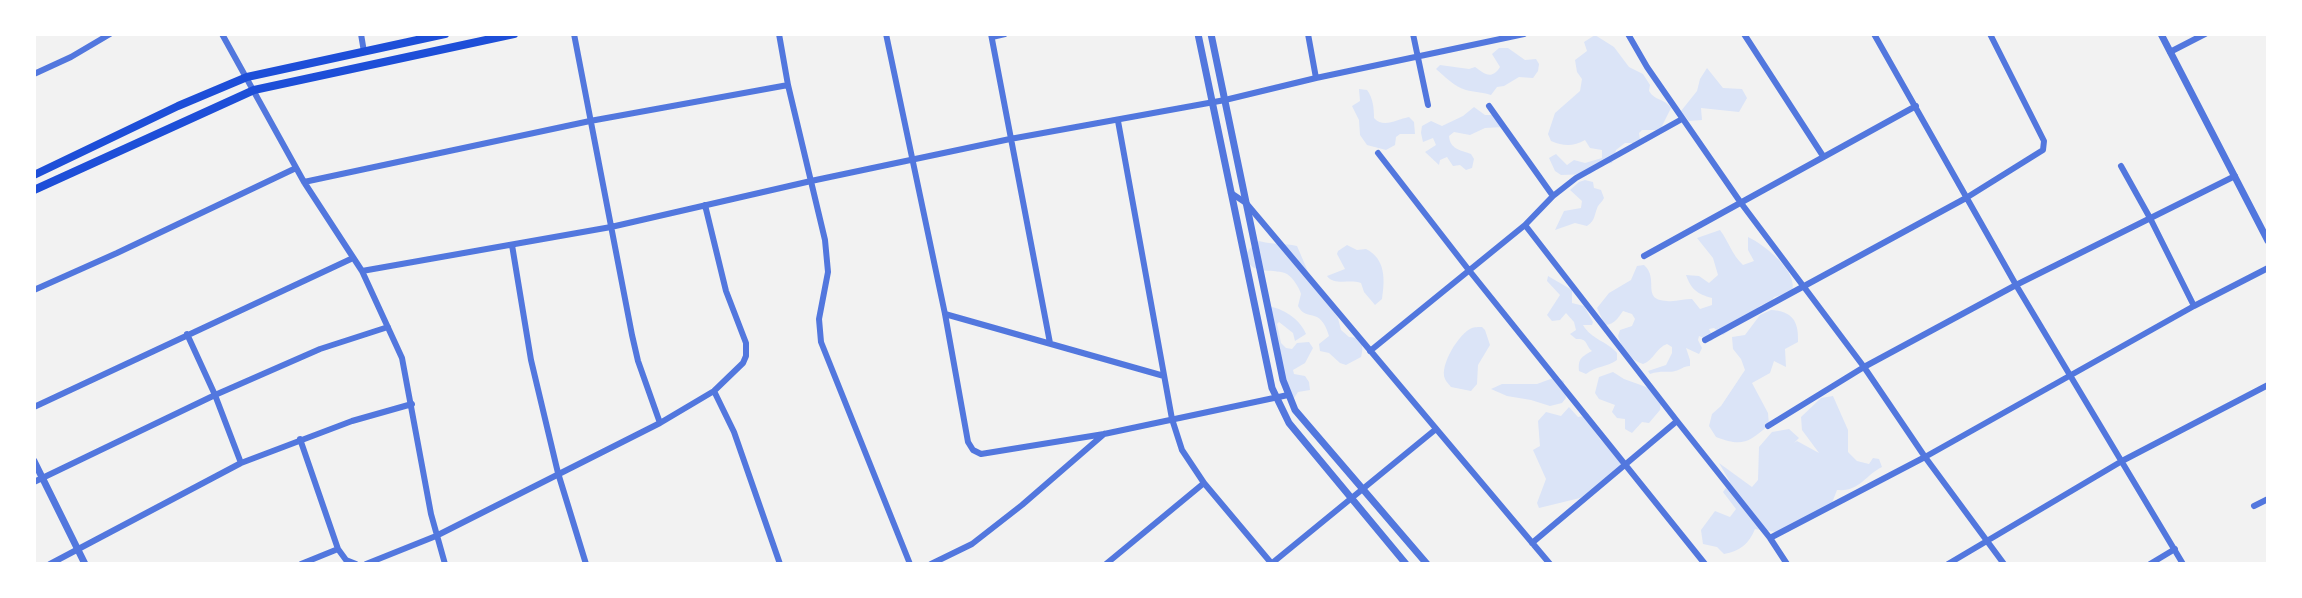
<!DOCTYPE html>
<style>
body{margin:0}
#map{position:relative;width:2302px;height:598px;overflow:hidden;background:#f2f2f2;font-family:Ubuntu,sans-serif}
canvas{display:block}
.frame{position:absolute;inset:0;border:36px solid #fff;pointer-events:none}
</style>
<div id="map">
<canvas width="2302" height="598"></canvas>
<div class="frame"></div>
</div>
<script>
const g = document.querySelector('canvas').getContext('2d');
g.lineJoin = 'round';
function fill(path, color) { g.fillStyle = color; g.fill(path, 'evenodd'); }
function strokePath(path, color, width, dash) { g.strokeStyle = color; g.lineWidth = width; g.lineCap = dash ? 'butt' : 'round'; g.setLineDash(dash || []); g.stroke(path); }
fill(new Path2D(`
 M1595,35L1614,47L1629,67L1643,74L1650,85L1649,91C1655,101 1664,98 1671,108L1660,130H1642L1639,133L1640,140L1634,143H1625L1616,150L1612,163L1603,164L1590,174L1561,175L1555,171L1549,158L1556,154L1567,165L1574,160L1585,163L1602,158V150L1590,148L1585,140C1573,147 1563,146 1551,141L1548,134L1555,113L1580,91L1582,79L1577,72L1575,60L1587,51L1584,42Z
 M1499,48H1508L1525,60L1536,59L1539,64L1538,71L1533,78L1519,77L1504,86L1497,87L1491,95C1482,92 1474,92 1466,90C1455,87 1444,76 1436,69L1440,65L1469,69L1475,67C1484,73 1491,81 1500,67L1492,54Z
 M1707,68L1723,88L1742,89L1747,98L1739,112L1701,108L1702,120L1689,121L1681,111L1697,91L1700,79Z
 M1359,89L1367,90C1373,98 1374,108 1374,118C1384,129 1397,119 1409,117L1414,122L1415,134H1400L1396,137L1395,145L1386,150L1367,145L1360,135L1359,120L1352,106L1360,101Z
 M1474,107L1485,115H1494L1503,127L1485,128L1470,135L1454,132L1449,136C1450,149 1460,150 1471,154L1474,159L1472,168L1466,170L1460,165L1453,166L1447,157L1440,160L1439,165L1425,152L1436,145L1433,138L1423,142L1421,133L1422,126L1431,121L1442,126L1463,116Z
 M1585,180L1593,182L1594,188L1601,190L1604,198C1603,201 1600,203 1598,206C1594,214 1596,220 1587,226L1575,223L1555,230L1564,211L1581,208L1582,201L1570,190L1579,182Z
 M1720,230C1729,242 1732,255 1743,265L1754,261L1748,250V237C1765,245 1799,272 1792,292L1774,297L1770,304L1761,305L1752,315L1723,335L1714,328L1709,329L1714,339L1711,341L1699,336L1698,340L1702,348L1699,354L1686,348L1690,360V366C1683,366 1681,370 1675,371C1668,373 1661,370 1650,374L1648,371L1666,365L1672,353V347L1667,344C1656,348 1654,360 1643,364C1630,360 1622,349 1618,336L1620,330L1632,326L1635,319L1632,314L1623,311C1618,318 1615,324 1605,325L1597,308L1609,293L1631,280L1637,266L1644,265C1660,279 1640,300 1667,301C1676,302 1683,299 1692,299L1700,309L1712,305V298C1697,294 1691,289 1686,275L1699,276L1709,283L1718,275L1713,258L1697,238Z
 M1259,241C1273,245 1284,243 1297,246L1309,274L1338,318L1341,330L1349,337L1359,338C1363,345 1363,350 1361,357L1346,365L1340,363L1329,353L1320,351L1319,344L1329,336C1320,305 1307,323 1298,306L1301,294C1299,287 1293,278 1287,274C1276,268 1252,275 1247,260C1244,251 1253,246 1259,241Z
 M1347,245L1357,250L1366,249C1386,259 1385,280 1382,299L1375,305L1364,292L1361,283C1350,279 1334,286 1327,276L1345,269L1337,254L1338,251Z
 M1548,276L1572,290V303L1584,306L1593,322L1592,325H1583C1592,340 1607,341 1617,353V360C1606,368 1597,365 1586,374L1579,371C1578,359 1581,357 1592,351C1585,345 1588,338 1576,339L1570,334L1576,330L1574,322L1566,313L1560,320L1552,321L1547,315L1560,295L1547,281Z
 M1272,307C1286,310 1301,321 1306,334L1295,341L1293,333L1279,322L1277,324L1281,343L1286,348L1292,349L1297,343L1309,342L1313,348L1305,363L1293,370L1294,374L1305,376L1309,382L1310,390L1298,392L1292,401L1287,380L1282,374L1273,326L1267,318L1266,311Z
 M1771,310C1792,311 1799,321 1798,342L1785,349L1786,367L1774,361L1770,373L1752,383L1768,413L1769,425C1748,443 1742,447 1716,437L1709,426L1712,414L1721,406L1745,370L1741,359L1733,349L1732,337L1745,335L1760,315Z
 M1482,327L1485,330L1490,345L1478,365L1477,384L1471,391L1451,387C1449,384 1446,382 1445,379C1439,366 1459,333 1472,328C1473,327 1480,327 1482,327Z
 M1613,372L1624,379L1649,388L1661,403L1660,410L1649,423L1642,422L1632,433L1625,429V419L1617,418L1612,412L1615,405L1599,399L1595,393L1599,377Z
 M1556,377L1564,381L1566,398L1562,403L1550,406L1531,400L1507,396L1491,389L1502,384H1537Z
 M1833,396L1848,430V452L1857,461L1869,464L1873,458L1879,459L1882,467C1865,475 1860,492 1837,490L1832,503L1776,532L1755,529C1749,544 1740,551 1724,554L1717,547L1703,544L1701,530L1715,511L1730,517L1736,509L1723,492L1730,482L1719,463L1752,487L1758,480L1759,447L1772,432L1789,429L1799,438L1794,443L1797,441L1819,453L1802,430L1801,417L1821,398Z
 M1569,407L1578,417L1584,416L1600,439L1622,461L1620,473L1580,498L1539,508L1537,503L1546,479L1533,450L1540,446L1538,421L1546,412L1561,416Z`), '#dbe4f7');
strokePath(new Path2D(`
 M222,34L304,182L362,271L402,358L431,514L445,564
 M361,34L364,52
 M574,34L632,335L638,361L660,423
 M779,34L788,85L825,240L828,272L819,319L821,342L910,564
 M886,34L945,314L968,442L973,450L981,454L1104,434L1288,395
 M991,34L1050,343
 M1308,34L1316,78
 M1413,34L1428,105
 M1628,34L1647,67L1741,203L1864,367L1925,457L2004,564
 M1744,34L1823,156
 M1874,34L2016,285L2183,564
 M992,37L1005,34
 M2170,52L2205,34
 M34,74L71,57L110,34
 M1489,106L1553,196
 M1118,121L1172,419L1182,450L1204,483L1272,564
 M1378,153L1468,269L1705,564
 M2121,166L2150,218L2194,306
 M304,182L590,121L788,85
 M1231,193L1246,203L1550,564
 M1525,225L1677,421L1770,538L1787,564
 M512,245L531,360L558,473L586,564
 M1644,256L1916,106
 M362,271L611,227L811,181L1010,139L1225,100L1316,78L1524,34
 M34,290L117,253L296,168
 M945,314L1164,376
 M187,334L215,395L241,463
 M1705,340L1966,198L2043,150L2044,141L1990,34
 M1370,351L1525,225L1553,196L1576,178L1682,119
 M714,391L734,432L780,564
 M34,407L353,258
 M1768,426L1864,367L2016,285L2235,176
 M300,439L338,549L346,560L356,564
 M34,482L215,395L320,349L388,327
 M2254,506L2268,499
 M1770,538L1925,457L2194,306L2268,268
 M1532,543L1677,421
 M50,564L241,463L352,421L412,404
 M301,564L338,549
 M366,564L436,536L660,423L714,391L743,363L746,356V343L726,291L705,205
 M931,564L972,544L1022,505L1104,434
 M1106,564L1204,483
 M1271,564L1436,429
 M1948,564L2122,461L2268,385
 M2150,564L2175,549`), '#5277de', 6);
strokePath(new Path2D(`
 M1198,34L1272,388L1289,423L1406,564
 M1211,34L1283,380L1295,410L1427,564
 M2161,34L2268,241
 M34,461L85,564`), '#5277de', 7);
strokePath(new Path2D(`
 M34,175L178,106L247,77L445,34
 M34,190L254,90L514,34`), '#1d4ed8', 8);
</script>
